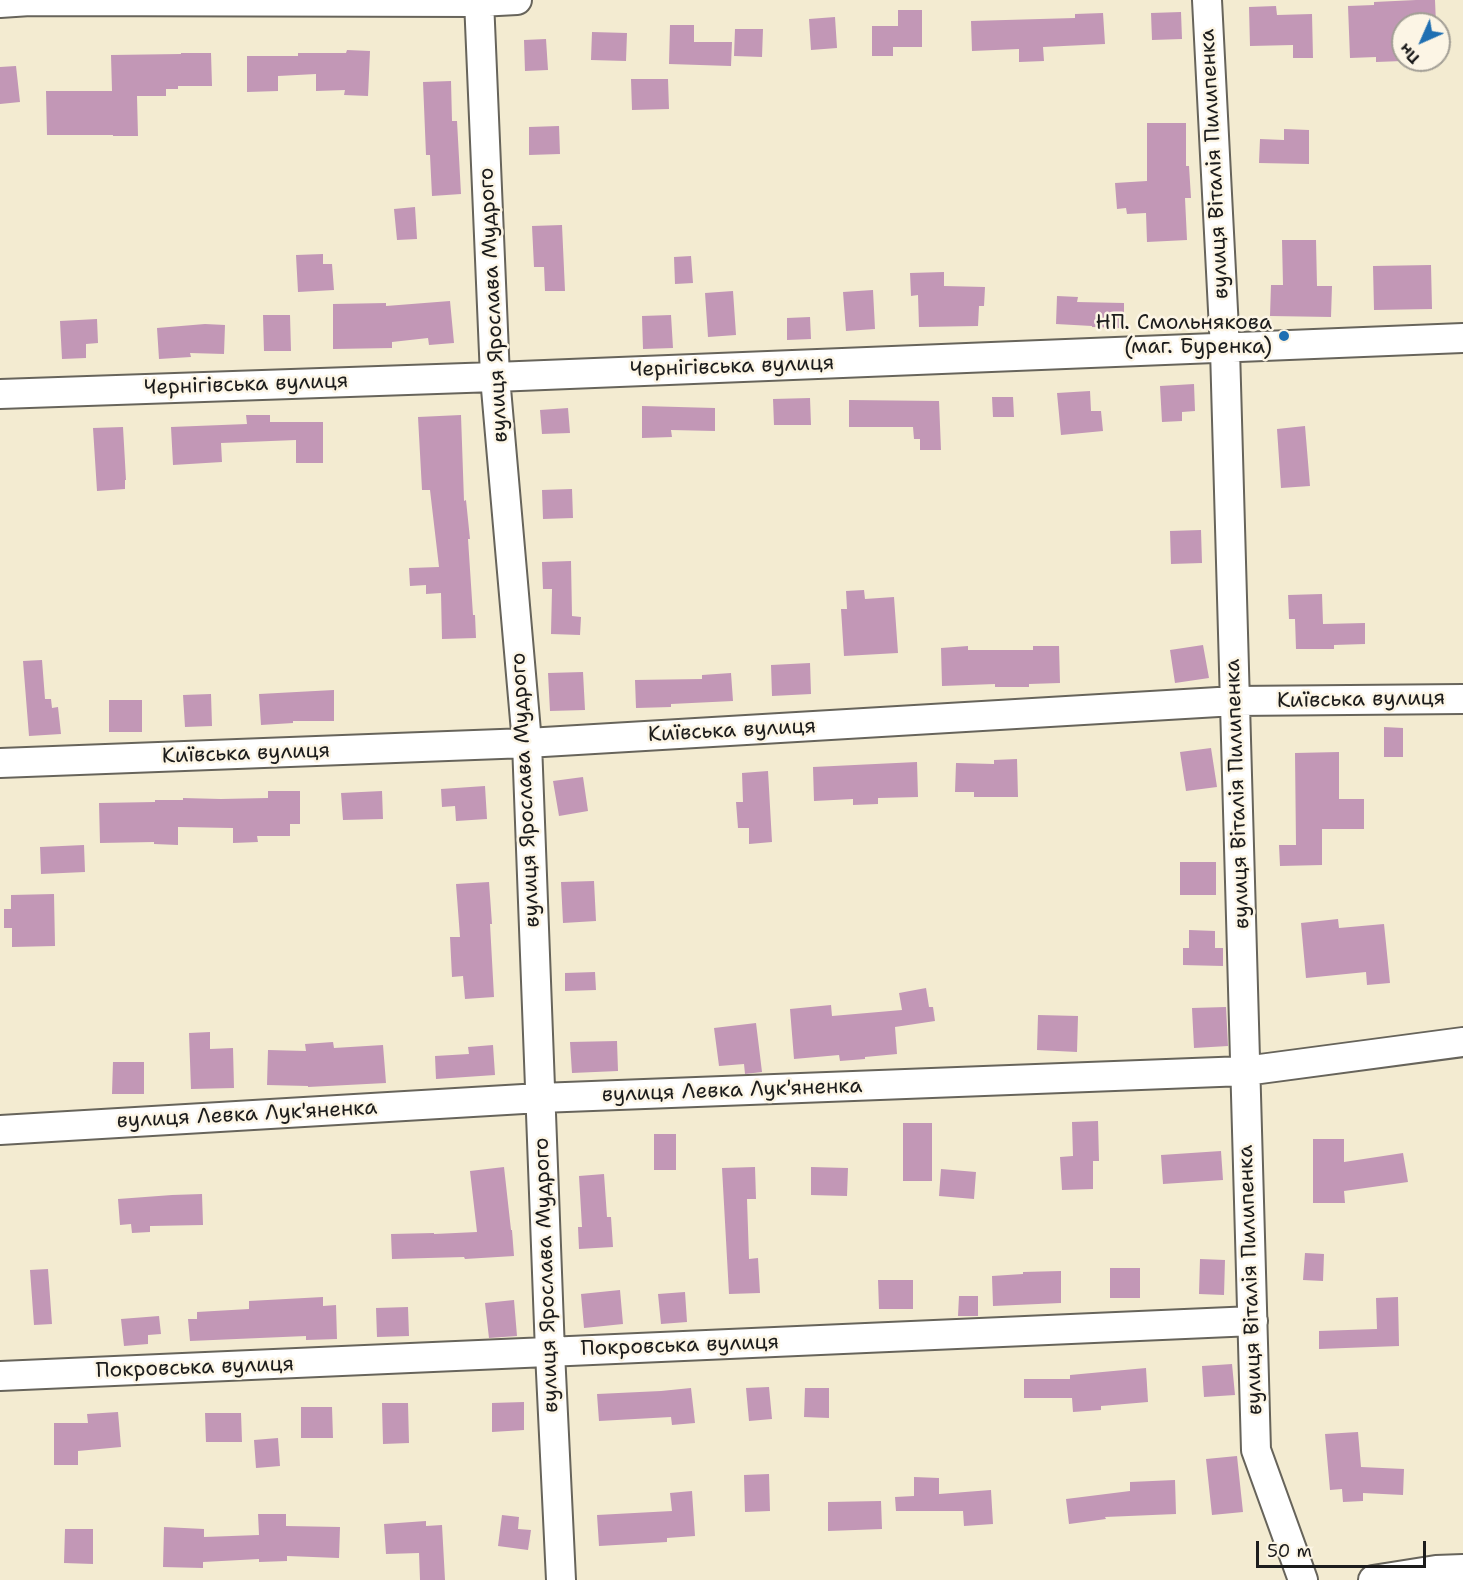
<!DOCTYPE html>
<meta charset="utf-8">
<style>
body{margin:0}
#map{position:relative;width:1463px;height:1580px;overflow:hidden;background:#f3ebd1;font-family:"Shantell Sans",sans-serif}
canvas{display:block}
.north{position:absolute;left:1391px;top:12px;width:60px;height:60px;box-sizing:border-box;background:#fcf5e5;border:2px solid #a29e95;border-radius:50%;rotate:225deg;font-size:16px;font-weight:700;line-height:24px;text-align:center;color:#1c1c1c}
.north::after{content:'';display:block;margin:auto;width:21px;height:27px;background:#1f6fb2;clip-path:polygon(50% 0,100% 100%,50% 72%,0 100%)}
.scale{position:absolute;left:1256px;top:1541px;width:170px;height:27px;box-sizing:border-box;border:3px solid #1c1c1c;border-top:0;padding-left:8px;font-size:18px;line-height:21px;white-space:nowrap;color:#1c1c1c;-webkit-text-stroke:4px #fcf5e5;paint-order:stroke}
</style>
<div id="map">
<canvas width="1463" height="1580"></canvas>
<div class="north">Пн</div>
<div class="scale">50 m</div>
</div>
<script>
const g = document.querySelector('canvas').getContext('2d');
g.lineJoin = 'round';
function fill(path, color) { g.fillStyle = color; g.fill(path, 'evenodd'); }
function strokePath(path, color, width, dash) { g.strokeStyle = color; g.lineWidth = width; g.lineCap = dash ? 'butt' : 'round'; g.setLineDash(dash || []); g.stroke(path); }
function label(font, color, halo, rows, align = 'center') {
  g.font = font + ' "Shantell Sans",sans-serif'; g.lineWidth = 5; g.setLineDash([]); g.textBaseline = 'middle'; g.strokeStyle = halo; g.fillStyle = color; for (const [text, x, y, turn = 0] of rows) {
    g.save(); g.translate(x, y); g.rotate((+turn || 0) * Math.PI / 180); g.textAlign = isNaN(turn) ? turn : align; if (halo) g.strokeText(text, 0, 0); g.fillText(text, 0, 0); g.restore();
  }
}
fill(new Path2D(`
 M1416,0H1435L1436,24H1403L1402,61L1376,62V57L1350,58L1348,6L1374,5V2Z
 M1276,6L1277,15L1312,14L1313,58H1293V45L1250,46L1249,7Z
 M898,10H922V47H893V56H872V26H898Z
 M1181,12L1182,39L1152,40L1151,13Z
 M1103,13L1105,44L1043,47L1044,61L1019,62V49L972,51L971,21L1075,18V14Z
 M835,17L837,48L811,50L809,19Z
 M670,25H694V42H732L731,66L669,64Z
 M735,29H763L762,57L734,56Z
 M592,32L627,33L626,61L591,60Z
 M546,39L548,70L525,71L524,40Z
 M347,50L370,51L368,96L344,95L345,90L316,91V74L278,76V91L247,92V56H298V53H346Z
 M181,53H211L212,86H178V89H166V96H137L138,136H113V135H47L46,91H112L111,55L181,54Z
 M16,66L20,102L0,104V67Z
 M631,79H668L669,109L632,110Z
 M451,81L452,121H457L461,194L432,196L430,155H426L423,82Z
 M1147,123H1186V166H1189L1191,198H1185L1187,240L1147,242L1146,213L1127,214L1126,208L1117,209L1115,183L1147,181Z
 M559,126L560,154L529,155V127Z
 M1284,129L1309,130V164L1259,163L1260,139L1284,140Z
 M415,207L417,239L397,240L394,209Z
 M562,225L565,291H545L544,267H534L532,226Z
 M1282,240H1316L1317,286H1332L1331,317L1270,316L1271,285H1283Z
 M323,254V264H332L334,290L298,292L296,255Z
 M691,256L693,283L675,284L674,257Z
 M1431,265L1432,309L1374,310L1373,266Z
 M944,272V286L985,287L984,306H979L978,326L919,327L918,295L911,296L910,273Z
 M873,290L875,329L846,331L843,292Z
 M733,291L736,335L708,337L705,293Z
 M1057,296L1078,297L1077,302L1124,303V328L1092,327V326L1056,324Z
 M450,301L454,343L429,345L428,338L392,342V348L333,349V304L386,303V306Z
 M263,315H290L291,351H264Z
 M671,315L673,348L643,349L642,316Z
 M810,317L811,339L787,340V318Z
 M97,319L98,343L86,344V358L62,359L60,321Z
 M205,324L225,325L224,354L190,353L191,357L159,359L157,328Z
 M1194,384L1195,411L1182,412V421L1162,422L1160,386Z
 M1090,391L1091,411H1101L1103,431L1061,435L1057,393Z
 M992,397H1013L1014,417H993Z
 M810,398L811,425H774L773,399Z
 M849,400L939,401L941,450H920V439H914L913,427H849Z
 M642,406L715,408V431L671,430L672,437L642,438Z
 M568,408L570,433L542,434L540,410Z
 M246,415H270V422H323V463H296V440L221,443L222,462L173,465L171,427L247,424Z
 M461,415L464,501L466,500L470,539H468L473,615H475L476,638L442,639L441,593L426,594V585L410,586L409,568L439,567L430,490H422L418,417Z
 M1305,426L1310,486L1281,488L1277,429Z
 M123,427L126,480H125V489L97,491L93,428Z
 M572,489L573,518L543,519L542,490Z
 M1201,530L1202,563L1171,564L1170,531Z
 M571,561L572,616L581,617L580,635L551,634L552,589H543L542,562Z
 M864,590L865,599L894,597L898,653L844,656L841,609H847L846,591Z
 M1322,594L1323,624L1365,623V644L1334,645V649H1296L1295,619H1289L1288,595Z
 M1203,645L1209,678L1175,683L1170,650Z
 M968,646V650H1033V646H1059L1060,683L1029,684V687H995V684L942,686L941,648Z
 M42,660L45,699H51L52,708L58,707L61,734L29,736L23,661Z
 M810,663L811,694L772,696L771,665Z
 M583,672L585,710L550,711L548,673Z
 M731,673L733,701L671,704V707L636,708L635,680L702,679V675Z
 M334,690V721H293V723L261,725L259,694Z
 M211,694L212,726L185,727L183,695Z
 M109,700H142V732H109Z
 M1384,727L1403,728V757H1384Z
 M1211,748L1217,787L1186,791L1180,752Z
 M1339,752V799H1364V829H1322V865L1280,866L1279,845H1296L1295,753Z
 M1017,759L1018,797H974V792H955L956,763L994,764V760Z
 M917,762L918,797L878,798V804L853,805V799L814,801L813,767Z
 M768,771L772,842L749,844V828H738L736,802H743L742,773Z
 M583,777L588,811L559,816L553,781Z
 M485,786L487,819L456,821L455,806L442,807L441,789Z
 M268,791H300V824H290V836H257L258,842L233,843V828L178,827V845L154,844V842L100,843L99,803L155,802V800H183V798L221,799L268,798Z
 M382,791L383,819L343,820L341,793Z
 M84,845L85,872L41,874L40,847Z
 M1180,862H1216V895H1180Z
 M594,881L596,921L563,923L561,882Z
 M489,882L492,924H490L494,997L465,999L463,976L452,977L450,937H460L456,884Z
 M54,894L55,946L12,947V928H4V909H11V895Z
 M1338,919L1339,928L1384,924L1390,983L1367,985L1366,972L1306,978L1301,923Z
 M1189,930L1215,931V948H1223V966L1183,965V948H1189Z
 M595,972L596,990L565,991V973Z
 M926,988L929,1007H933L935,1021L895,1027L897,1054L865,1057V1059L840,1061L839,1055L794,1059L790,1009L831,1005L832,1016L902,1010L899,993Z
 M1226,1007L1228,1046L1194,1048L1192,1008Z
 M1038,1015L1078,1016L1077,1052L1037,1050Z
 M756,1023L762,1072L745,1074L744,1064L719,1066L714,1028Z
 M210,1032V1049L233,1048L234,1088L191,1089L189,1033Z
 M617,1041L618,1071L572,1073L570,1042Z
 M333,1042L334,1048L383,1045L386,1083L308,1087V1086L267,1085L268,1050L306,1051L305,1044Z
 M493,1045L495,1075L436,1079L435,1056L469,1054L468,1047Z
 M113,1062H144V1094H112Z
 M1098,1121L1099,1161H1093V1189L1062,1190L1060,1157L1073,1156L1072,1122Z
 M903,1123H932V1181H903Z
 M654,1134H676V1170H654Z
 M1313,1139H1344V1162L1403,1153L1408,1182L1344,1191L1345,1203H1313Z
 M1221,1151L1223,1180L1163,1184L1161,1155Z
 M504,1167L511,1230H512L514,1256L465,1259L464,1257L392,1259L391,1234L434,1233V1234L477,1232L470,1171Z
 M755,1167L756,1199H747L749,1259L758,1258L760,1293L729,1294L722,1168Z
 M811,1167L848,1168L847,1196L811,1195Z
 M941,1169L976,1172L974,1199L939,1196Z
 M604,1174L607,1217H611L613,1247L579,1249L578,1227H582L579,1176Z
 M202,1194L203,1225L150,1226V1232L132,1233L131,1224L120,1225L118,1199L172,1195Z
 M1305,1253L1324,1254L1323,1281L1303,1280Z
 M1200,1259L1225,1260L1224,1295L1199,1294Z
 M1110,1268H1140V1298H1110Z
 M48,1269L52,1324L34,1325L30,1270Z
 M1061,1271V1303L993,1306L992,1276L1023,1274V1272Z
 M878,1280H913V1309H879Z
 M620,1290L623,1324L584,1328L581,1294Z
 M685,1292L687,1322L661,1324L658,1294Z
 M959,1296H978V1316H958Z
 M323,1297V1306L336,1305L337,1339L306,1340V1336L190,1341L188,1319H197V1312L249,1309V1301Z
 M1398,1297L1399,1346L1319,1349V1331L1377,1329L1376,1298Z
 M514,1300L517,1336L489,1338L485,1303Z
 M408,1307L409,1336L377,1337L376,1308Z
 M159,1316L161,1334L148,1335V1344L124,1346L121,1319Z
 M1232,1364L1235,1395L1204,1397L1202,1366Z
 M1146,1368L1148,1402L1101,1406V1410L1073,1412L1072,1398H1024V1379H1070V1375Z
 M769,1387L772,1419L749,1421L746,1388Z
 M691,1388L695,1423L672,1425L671,1417L599,1421L597,1394L661,1391Z
 M805,1388H829V1418L804,1417Z
 M524,1402V1430L492,1432V1403Z
 M382,1403H408L409,1443L383,1444Z
 M301,1407H332L333,1438H301Z
 M118,1412L121,1447L78,1451V1465H54V1423H88L87,1414Z
 M205,1413H241L242,1442H206Z
 M1358,1432L1361,1467L1404,1469L1403,1495L1363,1493V1501L1343,1502L1342,1489L1330,1490L1325,1434Z
 M278,1438L280,1466L256,1468L254,1440Z
 M1237,1456L1243,1512L1212,1515L1206,1459Z
 M769,1474L770,1511L745,1512L744,1475Z
 M914,1477L939,1478V1494L991,1490L993,1524L964,1526L963,1511H896L895,1497L914,1496Z
 M1175,1480L1176,1514L1105,1517L1106,1519L1069,1524L1066,1499L1130,1491V1482Z
 M692,1491L695,1536L667,1538V1542L599,1546L597,1515L672,1511L670,1493Z
 M881,1501L882,1529L828,1531V1502Z
 M258,1514H286V1526L340,1527L339,1558L287,1556V1561L259,1562V1559L203,1562V1568L163,1567L164,1527L204,1529V1537L259,1535Z
 M502,1515L519,1517L518,1529L531,1530L528,1550L498,1546Z
 M426,1521V1526L442,1525L445,1580H420L419,1553L386,1554L384,1524Z
 M65,1529H93V1564L64,1563Z`), '#c297b6');
const minor = new Path2D(`
 M479,0L495,377L527,743L550,1352L561,1580
 M1207,0L1225,349L1256,1450L1303,1580
 M0,3L30,1L479,2L517,0
 M0,394L495,377L1463,338
 M0,763L527,743L1235,701L1463,699
 M0,1130L540,1098L1245,1071L1463,1042
 M0,1376L1253,1321
 M1373,1580L1436,1570L1463,1569`);
strokePath(minor, '#67645b', 32);
strokePath(minor, '#fff', 28);
for (const [x, y, r, color] of [
 [1284,336,6,"#1f6fb2"]
]) { const dot = new Path2D(); dot.arc(x, y, r, 0, 2 * Math.PI); g.fillStyle = color; g.fill(dot); strokePath(dot, '#fcf5e5', 2); }
label('21px', '#1c1c1c', '#fcf5e5', [
 ["вулиця Віталія Пилипенка",1215,164,-93],
 ["вулиця Ярослава Мудрого",494,305,-93],
 ["Чернігівська вулиця",732,367,-2],
 ["Чернігівська вулиця",246,385,-2],
 ["Київська вулиця",1361,700,-1],
 ["Київська вулиця",732,731,-3],
 ["Київська вулиця",246,754,-2],
 ["вулиця Ярослава Мудрого",526,790,-93],
 ["вулиця Віталія Пилипенка",1238,794,-92],
 ["вулиця Левка Лук'яненка",732,1091,-2],
 ["вулиця Левка Лук'яненка",247,1115,-3],
 ["вулиця Ярослава Мудрого",547,1275,-92],
 ["вулиця Віталія Пилипенка",1251,1280,-92],
 ["Покровська вулиця",680,1346,-2],
 ["Покровська вулиця",195,1368,-2]
]);
label('21px', '#1c1c1c', '#fcf5e5', [
 ["НП. Смольнякова",1272,324],
 ["(маг. Буренка)",1272,348]
], 'right');
</script>
